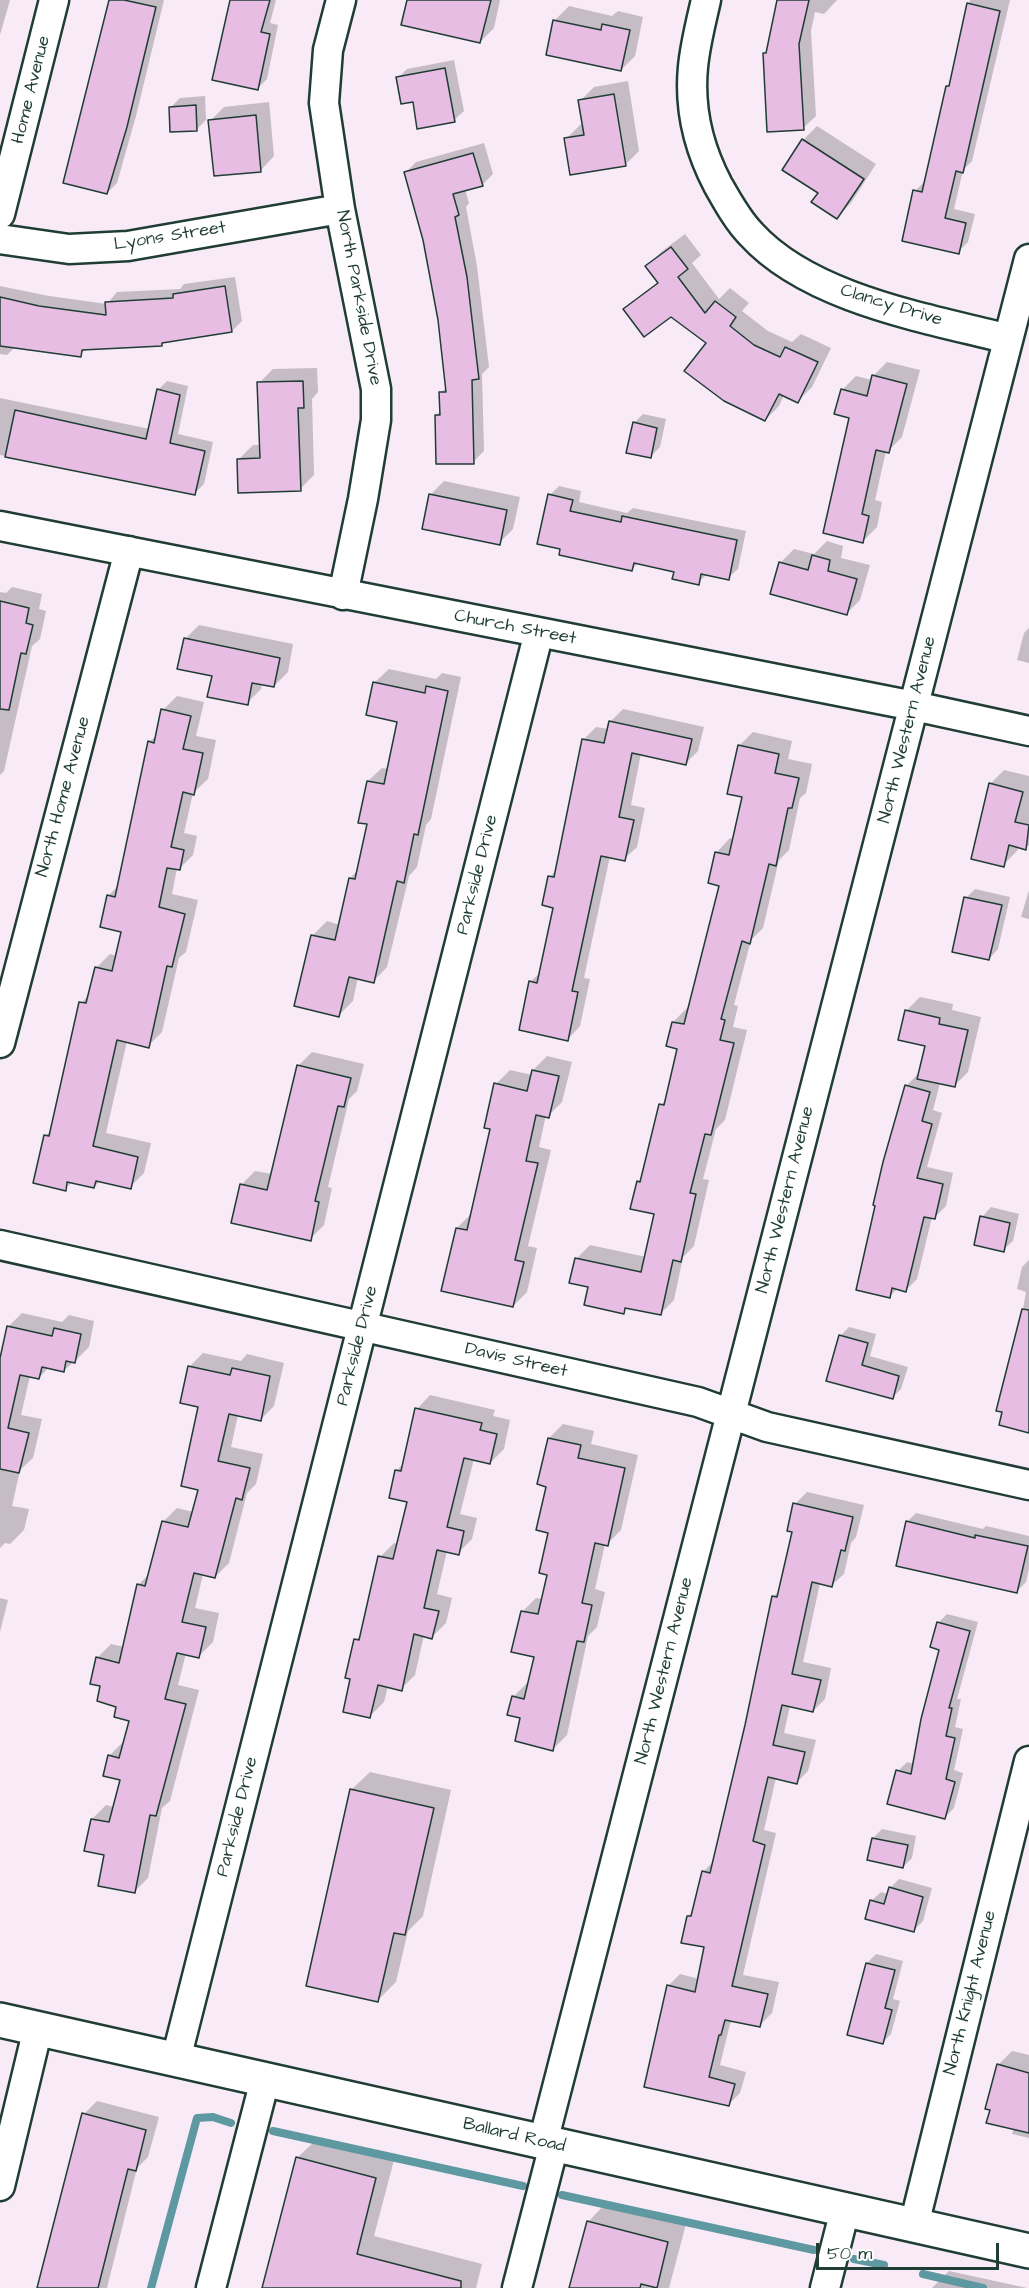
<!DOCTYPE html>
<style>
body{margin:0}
#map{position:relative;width:1029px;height:2288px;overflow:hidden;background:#f8ebf7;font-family:"Architects Daughter",sans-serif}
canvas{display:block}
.scale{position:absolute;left:816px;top:2243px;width:183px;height:27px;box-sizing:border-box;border:3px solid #1f3d34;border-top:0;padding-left:8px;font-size:18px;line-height:21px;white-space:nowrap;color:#1f3d34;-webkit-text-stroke:4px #fff;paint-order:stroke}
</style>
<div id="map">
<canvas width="1029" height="2288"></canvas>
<div class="scale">50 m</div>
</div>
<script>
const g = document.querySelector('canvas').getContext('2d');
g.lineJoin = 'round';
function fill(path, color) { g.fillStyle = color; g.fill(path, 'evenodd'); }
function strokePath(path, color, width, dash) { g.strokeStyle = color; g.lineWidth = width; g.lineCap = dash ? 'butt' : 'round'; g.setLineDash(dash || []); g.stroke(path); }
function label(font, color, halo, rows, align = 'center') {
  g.font = font + ' "Architects Daughter",sans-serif'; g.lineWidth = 4.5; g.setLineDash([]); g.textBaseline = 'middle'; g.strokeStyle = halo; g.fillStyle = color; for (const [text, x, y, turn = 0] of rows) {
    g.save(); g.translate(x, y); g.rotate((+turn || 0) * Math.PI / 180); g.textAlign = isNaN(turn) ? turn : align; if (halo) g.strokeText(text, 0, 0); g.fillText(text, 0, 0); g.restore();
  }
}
fill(new Path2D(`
 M0,0H10L0,35Z
 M111,0H164L136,116L117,183L107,193Z
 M231,0H276L270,23L278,25L267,79L258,88Z
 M408,0H500L494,28L480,42Z
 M779,0H837L824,14L815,12L811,31L816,116L803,128L765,54L768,51Z
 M970,0H1010L972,161L963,170L954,209L975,214L968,242L958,252L915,191L925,181L948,87L951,83Z
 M569,6L612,16L618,11L643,17L635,56L621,70L555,20Z
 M454,60L464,111L454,120L414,100L398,78L407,69Z
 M628,81L639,151L625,165L566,139L580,125L583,124L580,101L594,87Z
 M205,96L206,120L197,129L171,107L180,98Z
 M269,102L274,156L261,170L210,121L224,107Z
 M817,126L876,164L851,203L837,217L803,140Z
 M484,143L493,174L482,185L465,189L469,203L466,207L477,266L489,367L482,374L484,451L473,462L436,415L441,411V393L447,386L440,320L424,240L406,172L416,162Z
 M685,234L701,255L692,263L719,299L730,288L749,303L742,311L768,331L792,342L801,334L831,348L812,387L798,401L784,395L779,406L765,420L708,342L671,315L625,309L659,281L647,266L661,252Z
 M235,277L242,321L232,331L165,341L162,345L87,348L80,355L16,346L7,355L0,354V286L49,296L107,304L117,292L180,289L184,284Z
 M887,362L920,370L902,437L888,451H886L875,500L882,502L877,527L863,541L850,417L842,390L856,376L872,380L873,376Z
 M317,368L318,392L312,399L314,475L300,489L239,459L253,445H261L259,383L273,369Z
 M167,381L188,386L178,434L213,442L204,484L195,493L0,455V398L150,429L158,390Z
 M643,414L666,419L660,447L651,456L634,423Z
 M444,481L520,497L513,529L499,543L430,495Z
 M559,486L581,491L579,502L627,513L633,508L746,531L738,569L728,578L707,574L698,583L676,570L639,562L631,570L562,548L550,495Z
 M827,541L843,546L841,558L870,565L860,600L846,614L780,563L794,549L814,554Z
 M12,587L42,594L39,609L46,611L40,639L32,646L4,771L0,775V592L6,593Z
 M199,625L293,644L288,672L274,686L262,683L261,689L247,703L214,675L185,639Z
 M1029,628V663L1017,660L1024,633Z
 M389,669L436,679L442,673L461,677L431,819L426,825L417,867L409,876L387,967L374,981L358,977L353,1001L339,1015L313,935L327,921L340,925L350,878L359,869L369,823L368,781L382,768L389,769L399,721L375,682Z
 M177,696L204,702L196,736L216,740L208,779L193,793L184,833L197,836L193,855L179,869L177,868L172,894L198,900L186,952L179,958L162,1032L148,1046L127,1041L106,1133L151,1143L144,1173L130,1187L100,1181L94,1187L72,1182L65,1189L45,1136L52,1130L81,1003L90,994L96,968L110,954L117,956L123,931L109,895L119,885L149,742L158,734L163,710Z
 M623,709L704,727L698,751L686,763L641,753L631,805L645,808L637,847L624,859L610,856L584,978L590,979L580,1026L568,1039L530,982L541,972L555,907L550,877L557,869L583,740L596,727L609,729L610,722Z
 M753,732L792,741L788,759L812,764L806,793L800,798L789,850L779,860L763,928L751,940L734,1005L738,1006L733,1027L747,1030L725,1120L716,1129L703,1179L709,1180L694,1246L683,1257L674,1300L660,1314L628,1307L623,1312L590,1286L576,1259L590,1245L646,1257L655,1213L638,1182L643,1177L661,1105L667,1098L679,1047L673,1022L687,1008L689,1009L721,885L717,852L730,838L734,839L744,796L739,746Z
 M1004,770L1029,776V845L1026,848L1019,846L1017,851L1003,865L990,784Z
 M975,889L1010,897L998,949L989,959L966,898Z
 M1029,890V919L1021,917Z
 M920,997L953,1004L952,1010L981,1017L968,1072L954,1086L940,1083L933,1110L942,1113L927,1167L953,1173L946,1206L934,1218L932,1217L917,1279L906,1290L898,1288L890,1296L906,1086L917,1075H920L927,1045L907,1010Z
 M312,1052L364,1064L357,1091L349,1099L328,1187L332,1188L324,1225L310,1239L241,1185L255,1171L272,1174L298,1066Z
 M547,1056L572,1062L562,1102L548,1116L546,1115L539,1147L551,1150L528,1246L537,1248L527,1292L513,1306L457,1228L471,1214L492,1128L496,1084L510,1070L532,1075L533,1070Z
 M991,1207L1019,1214L1013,1241L1003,1250L982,1217Z
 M1029,1260V1431L1021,1320L1026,1292L1017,1289L1022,1267Z
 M22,1313L62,1322L69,1315L94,1321L89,1347L75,1361L63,1371L49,1367L39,1378L30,1376L21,1415L42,1419L33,1458L20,1470L12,1506L29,1509L24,1530L10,1544L5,1543L0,1548V1365L8,1327Z
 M849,1327L876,1334L870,1356L908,1367L901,1389L892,1398L828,1380L840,1336Z
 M203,1353L241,1361L247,1354L284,1363L274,1406L260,1420L238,1415L231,1447L263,1454L256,1484L247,1493L229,1563L215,1577L203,1574L195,1608L219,1613L213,1642L199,1656L186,1653L178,1685L199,1690L170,1801L162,1808L148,1878L134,1892L106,1854L92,1819L106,1805L114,1807L121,1779L105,1775L110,1755L124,1741L130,1720L102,1685L97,1658L111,1644L124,1647L138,1585L150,1573L163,1522L177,1508L193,1512L199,1489L200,1406L189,1367ZM171,1522L195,1528L194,1531L171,1525Z
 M430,1395L495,1410L493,1416L510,1420L504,1449L490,1463L474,1459L460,1514L477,1518L472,1539L458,1553L447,1551L437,1594L452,1598L446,1623L432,1637L424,1635L415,1675L401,1689L388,1686L384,1702L370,1716L352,1678L356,1640L362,1633L380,1557L394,1543L398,1544L409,1501L397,1470L404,1463L417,1409Z
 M563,1424L594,1431L591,1444L638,1455L621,1530L607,1544H605L595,1589L605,1592L597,1627L588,1636L567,1735L553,1749L522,1716L513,1697L527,1683H529L536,1655L522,1612L536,1598L543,1599L548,1574L550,1531L549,1438Z
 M807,1492L864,1505L856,1537L851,1543L844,1574L832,1585L820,1583L803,1662L831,1668L825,1699L813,1711L790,1706L784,1733L816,1740L808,1771L797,1782L776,1778L764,1830L776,1833L743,1975L779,1982L772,2013L760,2025L733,2020L730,2024L720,2065L746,2072L740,2093L728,2105L646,2086L668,1986L680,1974L699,1979L706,1946L688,1916L694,1911L703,1872L714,1861L746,1726L773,1597L780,1590L794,1530L795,1504Z
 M916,1513L983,1529L986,1526L1029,1536V1568L1026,1582L1016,1592L907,1522Z
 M0,1598L8,1600L0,1632Z
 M947,1614L978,1622L957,1699H961L955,1727L963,1729L954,1770L963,1773L954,1808L945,1817L898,1771L907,1762L914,1764L941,1649L938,1623Z
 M370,1772L451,1790L423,1916L408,1931L396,1982L378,2000L351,1790Z
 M882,1829L916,1836L912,1858L903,1867L873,1838Z
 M899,1879L932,1888L923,1921L913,1931L871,1901L881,1892L888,1894L890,1888Z
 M876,1954L903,1961L893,1999L900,2001L891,2034L882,2043L867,1963Z
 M1012,2051L1029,2055V2138L1012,2134L1014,2128L998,2065Z
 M97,2101L159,2117L148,2157L137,2168L107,2288H39L84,2114Z
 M316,2140L394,2160L374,2236L482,2264L476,2288H264L297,2158Z
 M606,2203L686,2224L669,2288H571L588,2222Z
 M949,2271L1027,2288H932Z`), '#0003');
strokePath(new Path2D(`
 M273,2131L523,2186
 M562,2195L814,2250
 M854,2259L884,2265
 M923,2274L983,2288
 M151,2288L197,2118L213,2117L231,2123`), '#5e98a1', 8);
const building = new Path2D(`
 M109,0H124L156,7L127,127L107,194L63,183Z
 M230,0H270L261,32L270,34L258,90L212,80Z
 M407,0H491L480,43L401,25Z
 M777,0H809L799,44L804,130L767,132L763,53H766Z
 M967,3L1000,11L963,173L956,171L945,218L966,223L959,254L902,241L913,190L922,192L946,86H949Z
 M553,20L601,30L602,24L630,30L621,71L546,55Z
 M445,68L455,122L417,129L413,102L401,104L396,77Z
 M614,94L626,166L570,175L564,138L584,135L578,100Z
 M196,105L197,131L170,132L169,107Z
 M256,115L261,172L214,176L208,120Z
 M802,139L864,179L837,219L811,202L818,193L782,170Z
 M473,153L483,186L453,194L459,215L455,217L467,277L479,379L472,380L474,464H436L435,415H440L439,392H446L438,320L423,240L404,172Z
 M671,247L688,269L678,277L705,313L715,301L736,317L730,326L754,345L780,357L785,347L818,362L798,403L779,394L765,421L724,401L684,371L706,343L671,317L644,337L623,309L658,283L645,266Z
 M225,286L232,332L162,343V346L82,350L81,357L0,346V297L39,306L106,315L105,302L173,298V294Z
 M872,375L907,384L889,453L876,450L862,514L869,516L863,543L823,533L849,418L834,414L841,389L867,396Z
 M303,381L304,408H298L301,491L238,493L237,459L260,458L257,382Z
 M157,389L180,395L170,443L205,451L195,495L5,457L15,410L146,439Z
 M633,422L657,428L651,458L626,453Z
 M429,494L507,510L500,545L422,529Z
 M548,494L573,500L570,511L621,522L622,516L737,540L729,580L701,574L699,585L672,579L674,572L634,563L632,571L559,555L560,549L537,544Z
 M812,555L830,560L828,571L857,579L847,615L770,594L779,562L808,570Z
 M0,601L29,608L26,623L33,625L26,654L21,653L9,710L0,709Z
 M184,638L280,658L274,687L252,683L248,705L207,697L212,676L177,669Z
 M373,682L425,693L426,686L448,691L418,835L414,834L404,883L397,881L374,983L349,977L339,1017L294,1006L311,935L335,940L349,878L355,879L367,824L358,823L367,781L384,784L397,722L366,715Z
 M161,709L191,716L183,749L203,753L194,795L183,792L171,847L184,850L180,870L167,868L159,907L185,914L172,967L167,966L149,1048L117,1040L93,1146L138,1157L131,1189L96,1181L94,1188L67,1182L66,1191L33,1183L44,1135L49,1136L79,1002L86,1003L95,967L112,971L121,932L100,927L107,895L115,897L148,741L154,743Z
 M609,721L692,739L686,765L632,753L619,817L634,820L625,861L601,856L572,991L578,992L568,1041L519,1030L529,981L537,983L553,908L542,905L548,876L554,877L582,739L604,743Z
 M738,745L779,754L775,773L799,778L792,808H788L776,866L769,864L750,944L742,941L721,1019L725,1020L720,1040L734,1043L711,1135L705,1134L690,1193L696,1194L681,1262L673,1260L661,1315L625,1308L624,1314L584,1305L588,1287L569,1283L575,1258L641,1272L654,1214L630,1209L637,1181L640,1182L659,1104L664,1105L677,1049L666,1046L672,1022L684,1024L719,886L708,883L715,852L729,855L742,797L727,794Z
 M989,783L1023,792L1015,822L1029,825L1026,850L1009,845L1004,867L971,859Z
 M964,897L1002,905L989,960L952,952Z
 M905,1010L940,1018L939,1024L968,1030L955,1087L917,1079L925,1046L898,1040Z
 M297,1065L351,1078L344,1107L338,1106L315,1201L319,1202L311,1241L231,1223L240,1184L267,1190Z
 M532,1070L559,1076L549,1118L536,1115L526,1161L538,1163L515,1260L524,1262L513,1307L441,1291L456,1228L467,1230L490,1129L484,1128L494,1083L527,1091Z
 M905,1085L930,1092L922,1121L932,1124L917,1178L943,1184L935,1219L924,1217L906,1292L892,1288L890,1298L856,1290L875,1206L873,1205L883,1162Z
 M980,1216L1010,1223L1004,1252L974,1245Z
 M1022,1309L1029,1310V1433L999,1425L1002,1412L996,1411Z
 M7,1326L52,1336L54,1328L81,1334L75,1363L66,1361L64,1372L42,1367L39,1379L20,1375L8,1428L29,1433L19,1473L0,1469V1358Z
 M839,1335L868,1343L862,1365L899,1376L893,1399L826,1381Z
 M188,1366L230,1375L232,1368L270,1376L261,1421L229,1414L218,1461L250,1468L242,1500L236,1498L215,1578L194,1573L182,1622L206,1627L199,1658L177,1653L165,1699L186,1704L156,1816L150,1815L135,1893L98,1886L104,1855L84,1851L91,1819L109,1822L120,1780L103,1776L108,1755L119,1758L129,1721L114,1717L116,1707L97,1701L100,1686L90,1684L96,1657L119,1663L137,1584L145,1586L162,1521L188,1527L198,1490L181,1486L198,1407L180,1403Z
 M415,1408L482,1423L480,1430L497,1434L490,1464L464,1458L447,1527L464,1531L459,1555L437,1550L424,1608L439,1611L432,1639L414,1634L402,1691L378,1685L370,1718L343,1712L350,1679L345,1678L354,1639L359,1640L378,1556L393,1559L407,1502L389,1498L395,1470L401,1471Z
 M548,1438L581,1445L578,1458L625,1468L608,1546L595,1543L582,1603L592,1605L584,1642L577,1641L553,1751L515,1741L520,1718L507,1715L512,1696L524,1699L534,1657L511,1652L521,1611L538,1614L547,1575L539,1573L548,1533L536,1530L546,1487L537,1484Z
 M793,1503L853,1517L845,1551L841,1550L832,1587L812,1582L792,1674L821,1680L813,1712L782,1705L773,1745L805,1752L797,1784L768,1777L753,1841L765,1845L732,1986L768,1994L760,2027L725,2020L721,2035H719L709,2077L735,2084L729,2106L644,2087L667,1985L695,1992L704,1947L681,1943L687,1916H691L702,1871L710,1873L745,1725L772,1596L777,1597L792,1532L787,1531Z
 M906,1521L975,1538V1535L1028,1546L1017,1593L896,1566Z
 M937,1622L970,1631L949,1708H952L946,1736L955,1738L946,1779L955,1782L945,1819L887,1804L896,1770L911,1774L921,1719L939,1650L930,1647Z
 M350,1789L434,1808L405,1935L394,1933L378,2002L306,1986Z
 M872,1838L908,1845L903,1868L867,1860Z
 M889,1887L923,1897L914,1932L865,1919L870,1900L884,1904Z
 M866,1963L895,1970L885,2008L892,2010L883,2044L847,2035Z
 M997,2064L1029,2073V2133L986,2123L990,2110L985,2109Z
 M82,2113L146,2130L136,2171L128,2169L98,2288H37Z
 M296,2157L376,2178L357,2254L461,2281V2288H262Z
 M587,2221L668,2242L657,2288L641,2284L640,2288H569Z`);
fill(building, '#e8bde4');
strokePath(building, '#1f3d34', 1.5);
const street = new Path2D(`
 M341,0L328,50L324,103L340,209L376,389V420L363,499L343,595
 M706,0C701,22 695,45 693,67C689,108 699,149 718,185C727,201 738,221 751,234C810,299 927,318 1008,339
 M0,214L54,0
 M0,239L69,249L128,246L340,209
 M0,526L914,706L1029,731
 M0,1043L129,551
 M0,1245L698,1402L767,1427L1029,1485
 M176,2059L539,632
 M543,2142L1029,259
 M0,2186L38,2028
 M914,2225L1029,1761
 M211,2288L265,2080
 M517,2288L554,2145
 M825,2288L845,2210`);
const secondary = new Path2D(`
 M0,2020L1029,2251`);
strokePath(street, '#1f3d34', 33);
strokePath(secondary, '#1f3d34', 38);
strokePath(street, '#fff', 28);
strokePath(secondary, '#fff', 33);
label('18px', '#1f3d34', '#fff', [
 ["Home Avenue",32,90,-76],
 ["Lyons Street",170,237,-9],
 ["North Parkside Drive",358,298,79],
 ["Clancy Drive",891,306,17],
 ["Church Street",515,628,11],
 ["North Western Avenue",908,730,-76],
 ["North Home Avenue",64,797,-75],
 ["Parkside Drive",478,875,-76],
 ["North Western Avenue",786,1200,-76],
 ["Parkside Drive",358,1346,-76],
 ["Davis Street",516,1361,13],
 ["North Western Avenue",665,1671,-76],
 ["Parkside Drive",238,1817,-76],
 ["North Knight Avenue",971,1993,-76],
 ["Ballard Road",514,2136,13]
]);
</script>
